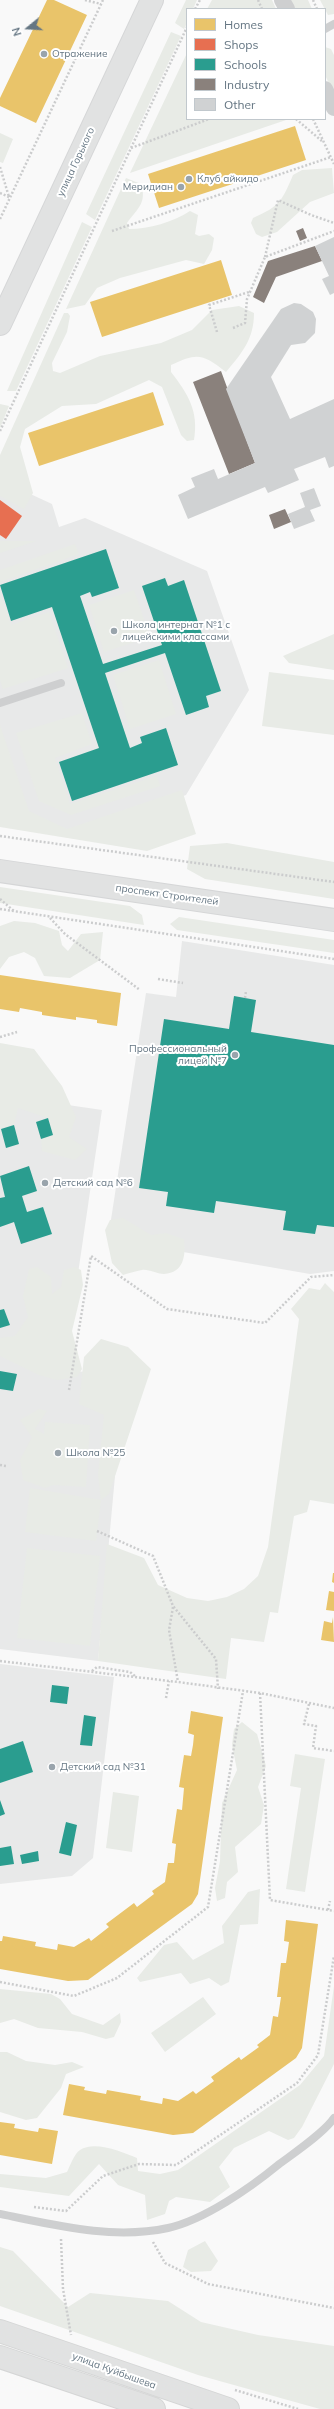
<!DOCTYPE html>
<meta charset="utf-8">
<style>
body{margin:0}
#map{position:relative;width:334px;height:2409px;overflow:hidden;background:#f9f9f9;font-family:Mulish,sans-serif}
canvas{display:block}
.legend{position:absolute;left:186px;top:8px;width:140px;height:112px;box-sizing:border-box;background:#fff;border:1px solid #c1c8cd;margin:0;padding:5px 7px;list-style:none;font-size:12px;color:#657683}
.legend li{display:flex;align-items:center;gap:8px;height:20px}
.legend b{width:20px;border:1px solid #c1c8cd}
.north{position:absolute;left:8px;top:8px;width:40px;height:40px;-webkit-text-stroke:3px #fff;paint-order:stroke;rotate:252deg;font-size:11px;font-weight:700;line-height:16px;text-align:center;color:#657683}
.north::after{content:'';display:block;margin:auto;width:14px;height:18px;background:#657683;clip-path:polygon(50% 0,100% 100%,50% 72%,0 100%)}
</style>
<div id="map">
<canvas width="334" height="2409"></canvas>
<ul class="legend">
<li><b style="height:11px;background:#e9c46a"></b>Homes</li>
<li><b style="height:11px;background:#e76f51"></b>Shops</li>
<li><b style="height:11px;background:#2a9d8f"></b>Schools</li>
<li><b style="height:11px;background:#8a817c"></b>Industry</li>
<li><b style="height:11px;background:#d0d2d3"></b>Other</li>
</ul>
<div class="north">N</div>
</div>
<script>
const g = document.querySelector('canvas').getContext('2d');
g.lineJoin = 'round';
function fill(path, color) { g.fillStyle = color; g.fill(path, 'evenodd'); }
function strokePath(path, color, width, dash) { g.strokeStyle = color; g.lineWidth = width; g.lineCap = dash ? 'butt' : 'round'; g.setLineDash(dash || []); g.stroke(path); }
function label(font, color, halo, rows, align = 'center') {
  g.font = font + ' Mulish,sans-serif'; g.lineWidth = 4; g.setLineDash([]); g.textBaseline = 'middle'; g.strokeStyle = halo; g.fillStyle = color; for (const [text, x, y, turn = 0] of rows) {
    g.save(); g.translate(x, y); g.rotate((+turn || 0) * Math.PI / 180); g.textAlign = isNaN(turn) ? turn : align; if (halo) g.strokeText(text, 0, 0); g.fillText(text, 0, 0); g.restore();
  }
}
fill(new Path2D(`
 M0,480L52,504L59,527L85,518L207,571L249,690L186,795L68,836L24,816L0,746Z
 M182,941L334,965V1271L310,1274L108,1239L146,993L176,997Z
 M0,1095L102,1110L64,1369L124,1378L98,1661L0,1649Z
 M0,1664L114,1677L93,1858L72,1876L0,1884Z`), '#e8e9e9');
fill(new Path2D(`
 M186,0H197L193,9H187V23L184,29L175,23Z
 M212,0H272L276,9H207Z
 M287,0H308L312,9H292Z
 M320,0H334V14L328,15Z
 M171,32L181,36L95,220L86,214Z
 M325,47L331,49L334,55V94L325,75Z
 M187,53V119H289L130,173Z
 M0,133L13,139L3,163L0,162Z
 M332,168L334,193L310,202L277,232L262,237L256,234L251,223L253,218C280,206 282,201 293,175L302,170Z
 M126,178L141,184C147,203 138,208 127,223L129,229C149,229 173,222 190,211L198,215L195,234L199,236L209,234L214,238L212,250L204,264L186,260L120,278L97,288L85,305L66,309Z
 M82,222L92,227L16,391H7Z
 M239,306L254,313C254,339 242,353 226,372C203,354 198,352 171,365V372C188,394 199,411 194,440L187,441L181,435L162,387L149,380L96,404L62,406L25,429L20,447L33,493L24,509L0,496V455L64,313H68L70,316L67,332L52,363L53,371L60,373L100,356L161,343L192,330L212,310Z
 M0,404L9,406L0,428Z
 M0,541H36L0,553Z
 M75,544L79,554L0,582V570Z
 M134,590L150,637L104,652L89,605Z
 M0,592L11,625L49,612L68,668L3,689L0,680Z
 M334,634V670L289,663L283,656Z
 M159,660L176,714L130,729L113,675Z
 M269,672L334,680V735L262,726Z
 M82,713L92,744L55,758L70,804L157,776L160,786L71,815L39,801L16,733Z
 M0,725L29,811L67,829L182,790L196,834L147,851L0,827Z
 M227,843L334,862V899L205,879L187,869L190,846Z
 M0,887L130,906L142,915L144,925L0,903Z
 M179,917L334,940V953L177,930L170,924Z
 M14,921L35,923L59,931L62,945L68,951L81,934L103,932L100,960L70,978L44,976L35,958L24,952L9,957L0,969V926Z
 M0,1043L34,1049L62,1086L76,1117L69,1137L87,1149L75,1160L42,1151L41,1139L53,1135L48,1118L18,1108L14,1125L0,1129Z
 M123,1218L151,1235L166,1233L184,1239C186,1255 184,1273 164,1274C156,1274 149,1269 142,1270C136,1271 129,1273 123,1275L112,1263L105,1230L110,1220Z
 M37,1267L51,1277L52,1294L61,1287L64,1270L75,1267L81,1270L83,1285L72,1331L82,1369L77,1377L57,1380L39,1375L0,1356V1338L15,1336L28,1317L23,1296L29,1269Z
 M325,1283L334,1292V1504L310,1500L307,1512L294,1516L278,1613L270,1612L264,1642L231,1638L226,1679L98,1661L107,1544L144,1558L158,1585L187,1598L208,1601L227,1597L244,1589L258,1576L268,1547L299,1319L291,1309L309,1288L320,1290Z
 M101,1339L128,1347L151,1369L109,1494L101,1500L96,1541L25,1532L30,1488L101,1500L98,1475L104,1415L79,1404L84,1357Z
 M39,1409L47,1411L35,1429L44,1434L45,1422L90,1425L86,1487L53,1485L45,1488L23,1480L20,1460L32,1437L20,1420Z
 M27,1548L100,1556L90,1646L17,1638Z
 M242,1722L257,1734L266,1766L258,1787L264,1805L261,1824L235,1847L238,1872L227,1882L225,1898L217,1901L215,1888L220,1861L222,1803L237,1770L232,1745L234,1729Z
 M295,1754L325,1759L305,1892L286,1889L301,1788L290,1786Z
 M113,1792L139,1796L132,1852L106,1848Z
 M260,1889L258,1924L240,1925L229,1982L221,1986L209,1978L190,1984L181,1973L140,1982L137,1978L164,1945L177,1942L193,1960L224,1943L222,1926L248,1892Z
 M334,1986V2064L302,2127L294,2138L288,2140L269,2131L234,2148L219,2167L230,2187L210,2202L176,2197L169,2201L165,2214L147,2220L145,2195L118,2185L99,2164L69,2196L0,2187V2174L46,2178L67,2172C70,2166 74,2154 80,2150C94,2140 123,2152 137,2158L138,2171L160,2174L178,2170L300,2085L324,2056Z
 M0,1989L51,1994L60,1999L72,2014L103,2025L120,2013L121,2022L114,2037L106,2039L82,2032L38,2028L14,2019L0,2023Z
 M203,1997L216,2014L165,2052L151,2033Z
 M0,2052H7L26,2061L55,2065L72,2062L84,2067L66,2074L61,2088L37,2118L26,2120L0,2112Z
 M205,2241L218,2261L211,2271L191,2272L183,2267L188,2250Z
 M0,2247L13,2251L68,2307L90,2293L168,2301L201,2322L258,2335L334,2346V2409H320L198,2375L0,2306Z`), '#e8ebe6');
fill(new Path2D(`
 M47,0H54L87,15L36,123L0,106V98Z
 M295,126L306,160L159,208L148,174Z
 M221,260L232,295L102,337L90,302Z
 M153,392L164,425L39,466L28,433Z
 M0,975L121,993L117,1026L97,1023V1020L76,1017V1020L42,1015V1012L20,1008L19,1012L0,1009Z
 M333,1573H334V1583L332,1582Z
 M329,1591L334,1592V1611L326,1610Z
 M333,1617L334,1642L321,1640L324,1621L332,1623Z
 M191,1711L223,1717L198,1894L192,1904L88,1980L68,1981L0,1969V1941H2L3,1936L36,1942L35,1946L57,1950L58,1944L74,1947L89,1938L91,1941L109,1927L106,1924L134,1903L137,1907L154,1894L152,1891L165,1882L168,1863H174L176,1844L172,1843L177,1809L182,1810L184,1788L179,1787L184,1755L191,1756L193,1745L194,1735L188,1733Z
 M286,1920L318,1924L302,2048L296,2058L193,2133L173,2135L63,2115L69,2084L85,2087L84,2090L106,2094L107,2090L141,2096L140,2100L162,2104L163,2098L178,2101L193,2091L196,2094L214,2081L211,2077L239,2057L241,2060L259,2047L257,2045L270,2035L273,2016L278,2017L281,1997H277L281,1963H286L289,1942L284,1941Z
 M0,2122L15,2124L14,2128L38,2132L39,2128L58,2131L52,2164L0,2155Z`), '#e9c46a');
fill(new Path2D(`
 M0,500L22,516L6,539L0,535Z`), '#e76f51');
fill(new Path2D(`
 M106,549L119,588L92,597L90,592L80,596L103,664L162,645L142,586L165,578L168,586L184,580L221,691L206,696L209,707L186,715L165,653L105,673L130,748L142,743L140,737L166,728L178,765L72,801L59,762L99,748L52,607L11,621L0,585Z
 M234,996L256,1000L251,1032L334,1045V1227L317,1225L315,1234L283,1230L286,1211L216,1201L214,1213L166,1206L168,1192L139,1188L164,1019L229,1029Z
 M48,1118L53,1135L41,1139L36,1122Z
 M14,1125L19,1144L6,1148L1,1129Z
 M29,1166L37,1191L22,1196L27,1212L43,1207L52,1234L21,1244L14,1222L0,1227V1198L5,1197L0,1176Z
 M4,1309L10,1325L0,1328V1310Z
 M0,1371L17,1374L13,1391L0,1389Z
 M52,1685L69,1687L67,1704L50,1702Z
 M84,1715L96,1717L92,1746L80,1745Z
 M23,1741L33,1772L0,1783V1749Z
 M0,1800L5,1814L0,1816Z
 M66,1822L77,1825L71,1856L59,1853Z
 M11,1846L14,1864L0,1866V1848Z
 M38,1851L39,1861L22,1864L20,1855Z`), '#2a9d8f');
fill(new Path2D(`
 M303,228L307,238L300,241L296,231Z
 M315,246L322,261L276,277L264,303L253,297L268,261Z
 M221,371L255,463L229,474L193,382Z
 M285,509L291,522L274,529L269,515Z`), '#8a817c');
fill(new Path2D(`
 M334,237V293L330,295L322,279L329,276L315,246Z
 M294,303L301,304L313,312L316,319L315,333L305,343L291,345L271,377L290,419L334,399V466L329,468L325,457L294,469L299,480L268,493L265,487L188,519L178,495L195,487L191,478L214,469L218,479L255,463L226,389L281,309Z
 M314,488L321,506L310,510L315,521L294,529L288,514L305,507L300,493Z`), '#d0d2d3');
const secondary = new Path2D(`
 M0,871L334,920`);
const primary = new Path2D(`
 M0,324L152,0`);
const highway = new Path2D(`
 M0,2331L228,2409
 M0,2357L154,2409`);
strokePath(secondary, '#d5d6d7', 24);
strokePath(primary, '#d5d6d7', 24);
strokePath(highway, '#d5d6d6', 24);
strokePath(new Path2D(`
 M85,0L101,4
 M258,0L262,9
 M313,0L317,9
 M195,9L200,0
 M296,119L323,142
 M313,119L334,164
 M131,148L209,119
 M0,167L9,197
 M0,193L9,197
 M0,219L103,0
 M112,231L331,157
 M265,257L278,200L311,215L334,223
 M233,328L245,323L247,299L265,257L334,231
 M217,332L209,305L249,292
 M0,431L187,27
 M0,836L334,882
 M0,899L15,912
 M0,909L334,959
 M50,918L65,934L140,990
 M158,979L183,983
 M245,998L246,991
 M0,1037L17,1032
 M69,1390L91,1256L167,1309L265,1323L311,1277L334,1275
 M0,1465L6,1466
 M97,1531L153,1556L173,1606L216,1659L218,1689
 M173,1607L169,1630L178,1682
 M0,1661L178,1682L260,1693L334,1708
 M92,1671L97,1667L130,1672L135,1676
 M260,1693L270,1900L334,1911
 M166,1698L169,1681
 M309,1704L304,1724L316,1726L313,1748L334,1751
 M328,1910L330,1901
 M0,1982L74,1996L117,1978L208,1907L243,1691
 M34,2207L66,2211L103,2176L139,2164L176,2165L297,2083L318,2055L334,1956
 M61,2239L63,2289L71,2335
 M153,2242L165,2263L208,2284L334,2308
 M235,2390L298,2409`), '#cbcccd', 2.5, [2, 2]);
strokePath(new Path2D(`
 M325,29L334,24
 M0,703L61,683
 M0,2214C55,2225 112,2240 168,2228C204,2220 250,2188 278,2165C294,2153 324,2133 334,2118`), '#cecfd0', 8);
strokePath(new Path2D(`
 M282,0L287,9
 M325,89L334,108`), '#cecfd0', 16);
strokePath(secondary, '#e1e2e2', 22);
strokePath(primary, '#e1e2e2', 22);
strokePath(highway, '#e1e2e2', 22);
for (const [x, y, r, color] of [
 [44,54,4,"#99a4ac"],
 [189,179,4,"#99a4ac"],
 [181,187,4,"#99a4ac"],
 [114,631,4,"#99a4ac"],
 [235,1055,4,"#99a4ac"],
 [45,1183,4,"#99a4ac"],
 [58,1453,4,"#99a4ac"],
 [52,1767,4,"#99a4ac"]
]) { const dot = new Path2D(); dot.arc(x, y, r, 0, 2 * Math.PI); g.fillStyle = color; g.fill(dot); strokePath(dot, '#fff', 1.5); }
label('10px', '#657683', '#fff', [
 ["Отражение",52,54],
 ["Клуб айкидо",197,179],
 ["Меридиан",173,187,"right"],
 ["Школа интернат №1 с",122,625],
 ["лицейскими классами",122,637],
 ["Профессиональный",227,1049,"right"],
 ["лицей №7",227,1061,"right"],
 ["Детский сад №6",53,1183],
 ["Школа №25",66,1453],
 ["Детский сад №31",60,1767]
], 'left');
label('10px', '#657683', '#fff', [
 ["улица Горького",76,162,-65],
 ["проспект Строителей",167,895,8],
 ["улица Куйбышева",114,2371,20]
]);
</script>
